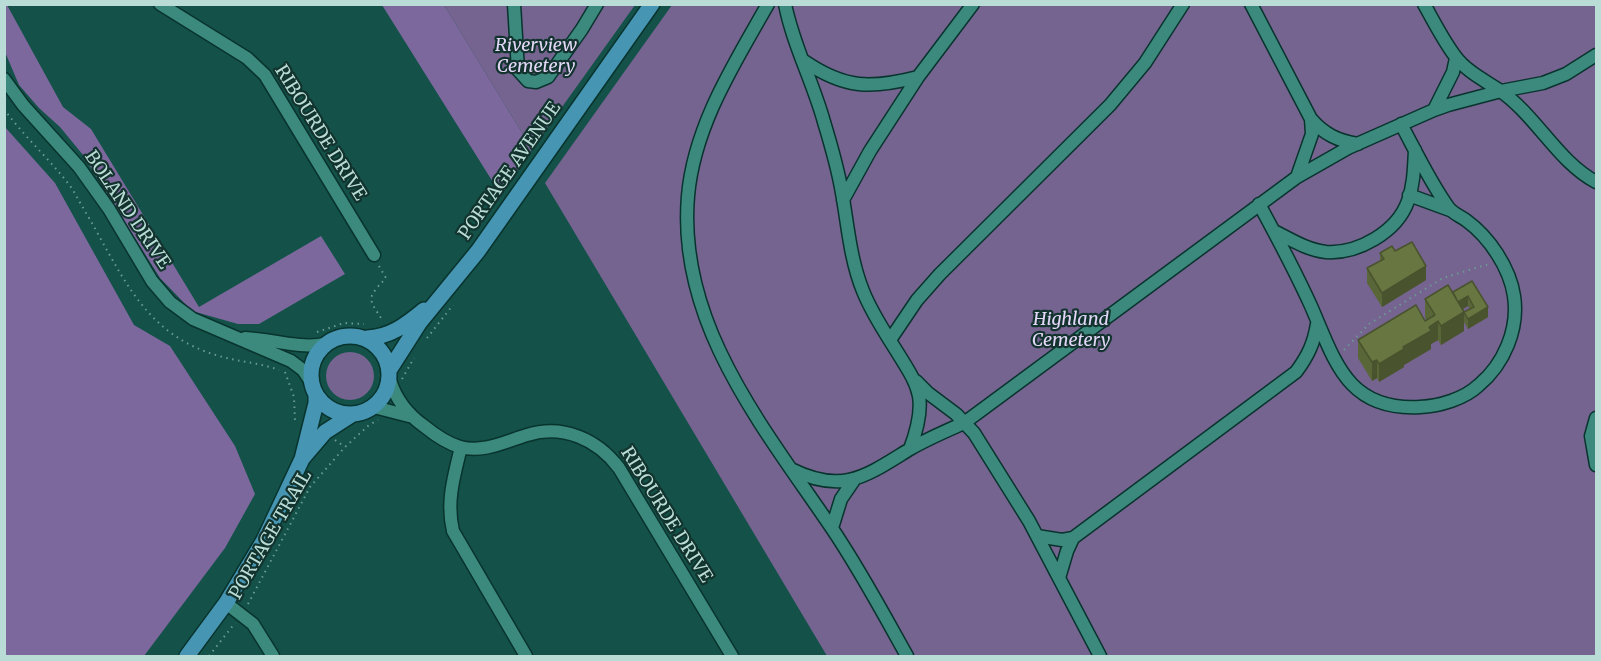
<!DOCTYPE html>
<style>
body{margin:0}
#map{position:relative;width:1601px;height:661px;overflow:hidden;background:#135149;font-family:Merriweather,serif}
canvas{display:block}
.frame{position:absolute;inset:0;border:6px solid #b9ddd6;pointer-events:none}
</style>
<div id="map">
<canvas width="1601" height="661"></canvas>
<div class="frame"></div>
</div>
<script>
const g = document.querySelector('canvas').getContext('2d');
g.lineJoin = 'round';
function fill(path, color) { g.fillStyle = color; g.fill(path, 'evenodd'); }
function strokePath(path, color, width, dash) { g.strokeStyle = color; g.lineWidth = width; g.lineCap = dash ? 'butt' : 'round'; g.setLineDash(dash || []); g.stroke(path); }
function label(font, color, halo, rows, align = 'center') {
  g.font = font + ' Merriweather,serif'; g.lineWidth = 4.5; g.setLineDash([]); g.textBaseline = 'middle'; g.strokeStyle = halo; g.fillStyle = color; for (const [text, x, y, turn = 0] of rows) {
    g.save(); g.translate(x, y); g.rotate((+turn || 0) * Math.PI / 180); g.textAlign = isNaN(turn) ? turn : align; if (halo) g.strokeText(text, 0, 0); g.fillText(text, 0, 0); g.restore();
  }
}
fill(new Path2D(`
 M444,5H635L532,149Z
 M672,5H1596V656H827L545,183Z
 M326 376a24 24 0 1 1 48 0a24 24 0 1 1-48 0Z`), '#756390');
fill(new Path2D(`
 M4,5H7L63,107L91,129L199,307L321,236L345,274L259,324H238L192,311L160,278L83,155L60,127L39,108L19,85L5,52Z
 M382,5H444L532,149L501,195Z
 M5,127L55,183L134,325L170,346L235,446L255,494L225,548L144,656H5Z`), '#7d689d');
const minor = new Path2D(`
 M160,4L247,58L265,75L374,255
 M514,4L518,70L528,81L536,82L548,77L582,29L597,4
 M768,4C734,64 694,126 688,196C677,324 764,428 831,527C859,568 883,613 907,656
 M785,4C793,45 813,82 824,122C831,145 838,169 842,193C848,226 850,259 863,291C872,314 886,334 899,355C907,368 916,381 919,396C922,414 916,433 910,449
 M1251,4L1311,119C1324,134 1338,141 1358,144
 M1424,4C1434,22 1443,40 1455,56C1466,71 1484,80 1499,90C1536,115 1557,161 1596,182
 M804,61C845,89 871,89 918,77
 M4,79L23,105L79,167L109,209L152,281L170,302L193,319L291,361L303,370L311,382
 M1434,110L1453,72L1456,58
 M1297,177L1312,134L1311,119
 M1409,195L1450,210
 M843,200L870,151L918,77L973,4
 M1259,204C1277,237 1295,271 1311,306C1335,361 1347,411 1420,407C1440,406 1464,399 1479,385C1504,364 1519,329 1514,296C1510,268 1489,237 1467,221C1461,216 1453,214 1448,207C1430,182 1416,152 1401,124
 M1274,231C1290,239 1307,250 1326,252C1358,254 1397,232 1408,201C1414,184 1414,167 1415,150
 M245,338C272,339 298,349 325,344
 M890,340L917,300L940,274L1110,105L1145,63L1183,4
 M390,380C396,400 407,414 424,426C435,435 446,443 460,447C484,453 504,442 527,435C563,424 597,439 619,468L732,656
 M916,381L928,393L956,414L974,433L1029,521L1100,656
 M374,407L409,416
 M1596,418L1591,436L1596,465
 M461,447C454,476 446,502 453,531L526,656
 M791,469C843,495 866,476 910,449C927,439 946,431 964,423L1297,177L1348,148L1434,110L1448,105L1501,91L1543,83L1566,74L1596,55
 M832,528L841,499L854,480
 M1037,536L1062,540L1073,538
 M1059,578L1067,551L1073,538L1296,372C1308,356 1314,343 1317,324
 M226,603L253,624L273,656`);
const major = new Path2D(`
 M311 375a39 39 0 1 1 78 0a39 39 0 1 1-78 0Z
 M367,338C390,337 406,325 424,310
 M390,369L420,322L478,251L652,4
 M302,459L325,432L353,414
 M187,656L226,603L264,540L302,459L316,403V394`);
strokePath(minor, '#09342e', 15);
strokePath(major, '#09342e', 18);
strokePath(new Path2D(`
 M4,109C25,138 52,161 73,190C81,205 90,219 98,234C128,288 152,336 216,355C237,362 258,362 279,370
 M379,266L386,278C366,299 368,298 383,321
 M317,332L344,323L364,324
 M427,338L453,305
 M1344,350L1369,324L1443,278L1489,264
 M285,372L294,397L295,421L297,422
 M402,379L414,358
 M335,440L345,447
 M248,604L310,487L345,447L369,425L378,420
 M209,656L235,623`), '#6a9b93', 2, [1.5, 4.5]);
strokePath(minor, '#3c8a7e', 12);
strokePath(major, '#4595b3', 15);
fill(new Path2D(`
 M1395,251L1426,280L1382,307L1367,283V268L1380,261V253Z
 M1472,281L1488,317L1468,329L1464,322V312L1470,309L1468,306L1462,309L1464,331L1441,345L1438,340L1431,344V349L1404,365V367L1379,382L1377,378L1372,381L1358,358V340L1425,321L1427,320L1425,318V299L1453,293Z`), '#596638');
fill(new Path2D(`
 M1426,266V280L1382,307V293Z
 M1468,296V306L1458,312V302Z
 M1488,307V317L1468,329V319Z
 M1464,312V331L1441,345V326Z
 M1438,321V340L1431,344V349L1404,365V367L1379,382V364L1429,327Z
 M1377,360V378L1372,381V362Z`), '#49532e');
const building = new Path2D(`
 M1412,242L1426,266L1382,293L1367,268L1384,259L1380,253L1392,246L1395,251Z
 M1472,281L1488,307L1468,319L1464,312L1474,307L1468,296L1458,302L1453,292Z
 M1448,285L1464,312L1441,326L1438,321L1429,327L1431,331L1403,347L1404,349L1379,364L1377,360L1372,362L1358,340L1416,305L1425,321L1435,315L1425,299Z`);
fill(building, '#687741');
strokePath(building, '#49532e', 1.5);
label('italic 18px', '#e4d8f9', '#13332e', [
 ["Riverview",536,46],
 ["Cemetery",536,67],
 ["Highland",1071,320],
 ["Cemetery",1071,341]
]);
label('18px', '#b9ddd6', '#13332e', [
 ["RIBOURDE DRIVE",320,133,58],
 ["PORTAGE AVENUE",510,171,-55],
 ["BOLAND DRIVE",127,210,56],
 ["RIBOURDE DRIVE",666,515,58],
 ["PORTAGE TRAIL",271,535,-60]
]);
</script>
